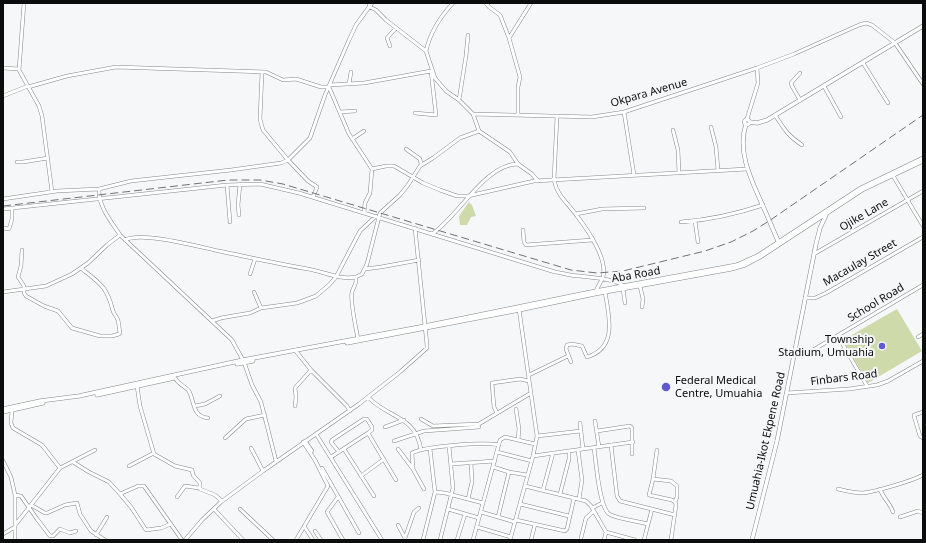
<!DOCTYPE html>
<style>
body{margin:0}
#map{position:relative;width:926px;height:543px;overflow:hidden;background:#f5f7f9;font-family:"Noto Sans",sans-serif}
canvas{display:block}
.frame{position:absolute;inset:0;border:4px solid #0b0c0c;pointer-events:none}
</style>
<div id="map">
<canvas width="926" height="543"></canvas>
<div class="frame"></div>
</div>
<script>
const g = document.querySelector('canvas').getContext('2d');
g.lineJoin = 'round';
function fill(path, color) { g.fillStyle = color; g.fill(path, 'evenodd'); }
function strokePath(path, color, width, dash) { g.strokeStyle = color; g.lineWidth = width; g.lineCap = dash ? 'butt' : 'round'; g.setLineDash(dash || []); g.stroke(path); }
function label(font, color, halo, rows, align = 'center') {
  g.font = font + ' "Noto Sans",sans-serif'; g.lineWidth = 4; g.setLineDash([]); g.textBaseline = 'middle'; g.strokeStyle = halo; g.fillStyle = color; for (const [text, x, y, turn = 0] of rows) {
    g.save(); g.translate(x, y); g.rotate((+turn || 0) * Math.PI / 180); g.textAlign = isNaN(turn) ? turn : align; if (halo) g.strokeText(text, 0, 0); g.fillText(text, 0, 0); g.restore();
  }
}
fill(new Path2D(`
 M469,202L472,205L476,216L471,217L467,225H460L459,216Z
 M897,309L922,351L868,383L843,340Z`), '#cfdaaa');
const minor = new Path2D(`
 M24,3L19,70L39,106L42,116L52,192
 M369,3L370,7L376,10L386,20L426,51L435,78L446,91L459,100L473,114L592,117L624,112L757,68L794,54L859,25L866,23L872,25L895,43L923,84
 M486,3L489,7L500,15L509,38
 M390,46L387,38L396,28
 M426,51C430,33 441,16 453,3
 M863,63L888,103
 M3,68L19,69
 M262,72L260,119L263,130L288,160L308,181L317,187L313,197
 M349,84L351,72
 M330,85L364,83L431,71L436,115L415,113
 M824,86L841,117
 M28,87L67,76L116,67L266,72L283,80L296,79L321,87H329L349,134L372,169L386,166H394L423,183L440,190L457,196H468L534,181L747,169
 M3,96L28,86
 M459,100L466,56L468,35
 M800,100L792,86L791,83L800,73
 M340,112L355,111
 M624,112L634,175
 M473,114L479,131L510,152L518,164L532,174L538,181
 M518,114V87L520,77L509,38L531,3
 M775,115C784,129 788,136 802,145
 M557,116L554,180C557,196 568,203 577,216C587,229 608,259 603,277C601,282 598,286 596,291
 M747,119L758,83L757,68
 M711,127L716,147L718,170
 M673,130L678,150L679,173
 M352,139L364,131
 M406,149L420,159L421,164
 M17,162H23L48,158
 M892,174L923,226
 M227,185L230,222
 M3,199L57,191L99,189
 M3,209L227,185L260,184L299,193L555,272C563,273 571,276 580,276C596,278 610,278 625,286
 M364,213L365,203L370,193L372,169
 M576,214L602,209L644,208
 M239,215L238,205L240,184
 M695,221L698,242
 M681,222C709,220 736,214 763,205
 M3,228L9,229L12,219V208
 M523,230L524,242L526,245L592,240
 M432,234C459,216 485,164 518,164
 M125,240C142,231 199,247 219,251C248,257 278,264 308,269C325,272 339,280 356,277
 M22,250L21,266L18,277L24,286V293L26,296L44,306L58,311L72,328L100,336H112L119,334L120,333C119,328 119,324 118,320C117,317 114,314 113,311C107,287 101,284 82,269
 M814,254L923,191
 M365,269L381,267L419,260
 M250,274L255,259
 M640,286L643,299L642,307
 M623,289L625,303
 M3,292L46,286L72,274L88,263L107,245L120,235
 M254,292L261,308
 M805,298H815L826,293L923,237
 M212,321L221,318L250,313L261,308L297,303L316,296L329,285L336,277L360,231L376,216
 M838,336L867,386
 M918,337L923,334
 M358,339C356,328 350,302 352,292C354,285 357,285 356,277L362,274L367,264L380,213L400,195L408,185L420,166L433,158L460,138L479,131
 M295,350L311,370L347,406L350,411
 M794,353L804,354L808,353L923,285
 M571,362L566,349L567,345L572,344L582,346L587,357C618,348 609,316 605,292
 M529,375L568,356
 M175,378C179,385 185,386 189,391C195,403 192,416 208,418
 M137,386L140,406L154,454L175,466L192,470L193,475L200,483V489L215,495L222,501
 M787,393L849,389L877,385L888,381L923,361
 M368,397C387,418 416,415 421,450
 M195,406L205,404L220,396
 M295,406L296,397L295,388L311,370
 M516,409L519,429L518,440
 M12,410L11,423L13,428L42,445L60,468
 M923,412L914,415V416L920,436L923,438
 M497,413L494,407L492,383L520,379L529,381
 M421,419L433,426L479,424L531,393
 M595,421L599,447
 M580,423L583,449
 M385,427L404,420
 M597,431L630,426L632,428V454
 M368,433L396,480
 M316,434L382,540
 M537,436L581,431
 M225,438L246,419L265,415
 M305,441L312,451
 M394,441L424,431L479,427
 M611,445L617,496L620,501L675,515
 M251,448L263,471
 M594,448C596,461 599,507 609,514C617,519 638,521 648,524
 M344,449L374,496
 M398,449L413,469
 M578,450L582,480L579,499
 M657,450L653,479L649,495L672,500L675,502
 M497,452L532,461
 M533,456L633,442
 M331,457L368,433L372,430V427L367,419H364L332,440L331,442L339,452
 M3,461L11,477L15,495V540
 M276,461L261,402L252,385L244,362L232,340L120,235C111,221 98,206 99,189L131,181L231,170L281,163L288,160L310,138L325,95L349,40L356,25L372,3
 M73,462L89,472L109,482L120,494L138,486H144L182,540
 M451,464L495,461
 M129,466L154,453
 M493,467L509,472L527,475
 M322,468L359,533
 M361,476L384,459
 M653,479L671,481L677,486V497L675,502L676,505L671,540
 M525,486L586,501L591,506L606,532L635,540
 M424,489L413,469L412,453C425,446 483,442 499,445
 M838,489C846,491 854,493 863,493C874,492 912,481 923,475
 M880,489C883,498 890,503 893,512
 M543,490L553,453
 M435,492L445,493L483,503
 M120,494L131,507L146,530L161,528L171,524
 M560,494L569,459V451
 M15,495L21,496L37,519L50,536H53L60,529L70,533L76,531
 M177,497L185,486L199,488
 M338,497L327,512L343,540
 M468,499L472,482L471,463
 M520,504L569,516
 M31,505L45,513H47L65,505L77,503L80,514L91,531L105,540
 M592,508L602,503
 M214,509L243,540
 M240,509L273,540
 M448,509L479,518
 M481,512L515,522
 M498,517L509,472
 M900,517L918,511L923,513
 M516,520L565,531L567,529L574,498
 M16,524L60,468L95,450
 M398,525L405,538
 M304,526L313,540
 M477,527L511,537
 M315,531L321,540
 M3,534L15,527
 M96,535L107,517
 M405,538L414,512L419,508
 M581,538L586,518L594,511
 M185,540L202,520L221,502L263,471L359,404L400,372L427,348V345L415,228
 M296,540L328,486L315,460L303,442
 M423,540L435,492L430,449
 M440,540L453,488L449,446
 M457,540L465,514
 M473,540L500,440L505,437L535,444
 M510,540L533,456L537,436L519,309
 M531,540L535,524
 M604,540L606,532
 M644,540L652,509`);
const major = new Path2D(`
 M744.5 122a2.5 2.5 0 1 1 5 0a2.5 2.5 0 1 1-5 0Z
 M750,122L757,123L767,120L923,26
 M746,124C737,152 751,179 762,204C768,217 773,230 779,243
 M347,343L519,310L594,294L731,269L745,265L760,257L862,190L923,161
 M237,364L253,361
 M97,395L174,378
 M3,409L40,401L79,396L243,360L425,326L596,291L737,265L759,255L861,188L923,158
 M3,412L43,403
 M752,540L777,441L816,244L820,228L826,215`);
strokePath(minor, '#848688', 4);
strokePath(major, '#848688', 4.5);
strokePath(minor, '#fff', 3);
strokePath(major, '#fff', 3.5);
strokePath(new Path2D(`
 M3,206L228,180H260L283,184L571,270L597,273L623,271L705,251L731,242L753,231L769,221L923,115`), '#707272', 1, [8, 4]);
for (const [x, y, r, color] of [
 [882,346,4,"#5f59d2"],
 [666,387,5,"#5f59d2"]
]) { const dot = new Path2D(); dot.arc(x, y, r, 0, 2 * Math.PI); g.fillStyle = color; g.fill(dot); strokePath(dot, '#f5f7f9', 1.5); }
label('11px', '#0b0c0c', '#f5f7f9', [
 ["Okpara Avenue",649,93,-16],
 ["Ojike Lane",864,215,-30],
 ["Macaulay Street",860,263,-30],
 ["Aba Road",636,275,-10],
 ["School Road",876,303,-31],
 ["Finbars Road",844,378,-7],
 ["Umuahia-Ikot Ekpene Road",766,441,-77]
]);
label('11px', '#0b0c0c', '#f5f7f9', [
 ["Township",874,340],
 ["Stadium, Umuahia",874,353],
 ["Federal Medical",675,381,"left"],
 ["Centre, Umuahia",675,394,"left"]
], 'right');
</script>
